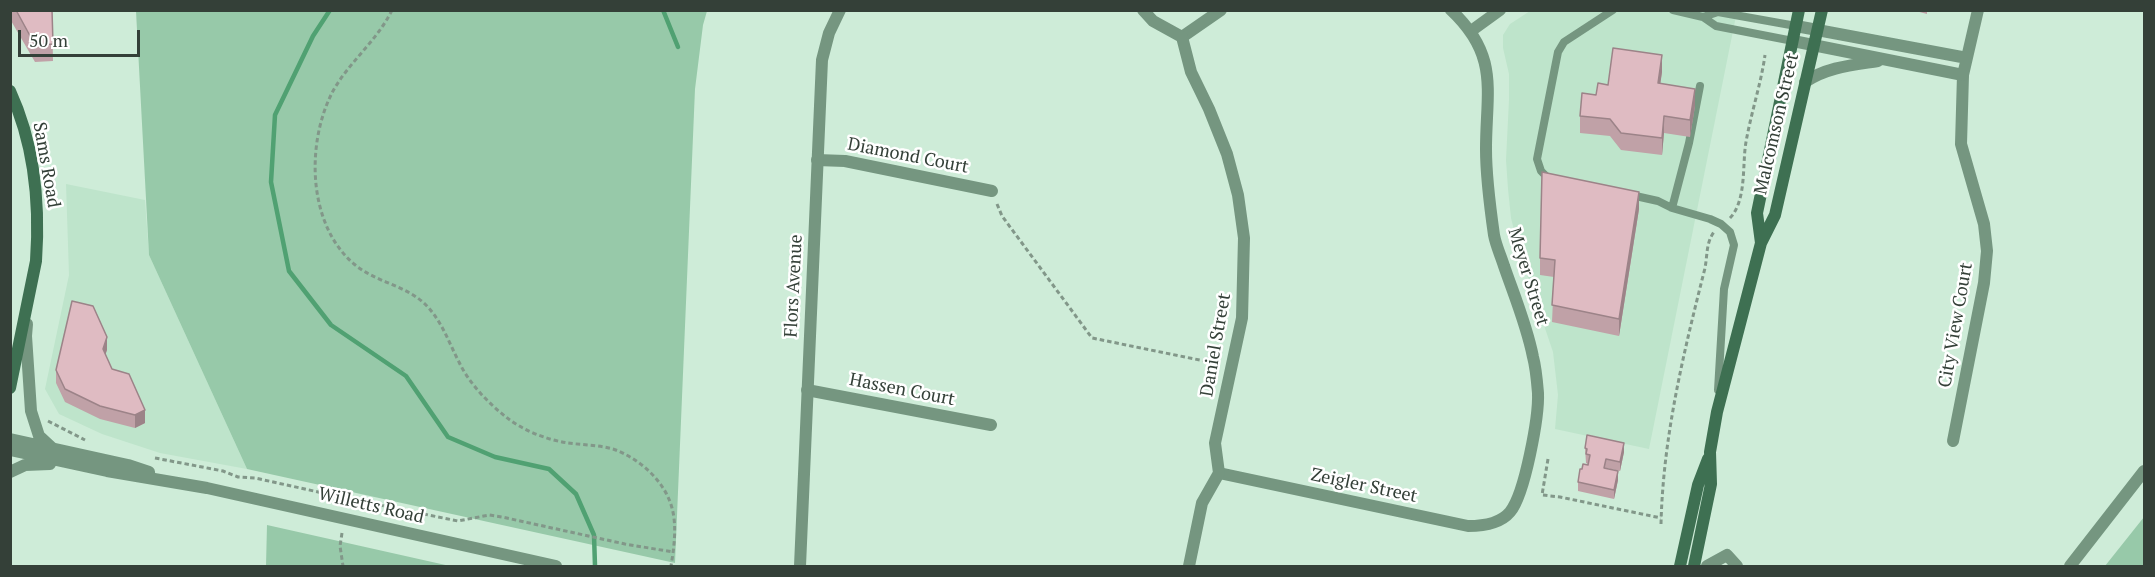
<!DOCTYPE html>
<style>
body{margin:0}
#map{position:relative;width:2155px;height:577px;overflow:hidden;background:#ceecd8;font-family:"PT Serif",serif}
canvas{display:block}
.frame{position:absolute;inset:0;border:12px solid #344038;pointer-events:none}
.scale{position:absolute;left:18px;top:30px;width:122px;height:27px;box-sizing:border-box;border:3px solid #344038;border-top:0;padding-left:8px;font-size:18px;line-height:21px;white-space:nowrap;color:#344038;-webkit-text-stroke:4px #fff;paint-order:stroke}
</style>
<div id="map">
<canvas width="2155" height="577"></canvas>
<div class="frame"></div>
<div class="scale">50 m</div>
</div>
<script>
const g = document.querySelector('canvas').getContext('2d');
g.lineJoin = 'round';
function fill(path, color) { g.fillStyle = color; g.fill(path, 'evenodd'); }
function strokePath(path, color, width, dash) { g.strokeStyle = color; g.lineWidth = width; g.lineCap = dash ? 'butt' : 'round'; g.setLineDash(dash || []); g.stroke(path); }
function label(font, color, halo, rows, align = 'center') {
  g.font = font + ' "PT Serif",serif'; g.lineWidth = 5; g.setLineDash([]); g.textBaseline = 'middle'; g.strokeStyle = halo; g.fillStyle = color; for (const [text, x, y, turn = 0] of rows) {
    g.save(); g.translate(x, y); g.rotate((+turn || 0) * Math.PI / 180); g.textAlign = isNaN(turn) ? turn : align; if (halo) g.strokeText(text, 0, 0); g.fillText(text, 0, 0); g.restore();
  }
}
fill(new Path2D(`
 M1530,11H1737L1649,449L1555,429L1558,395L1553,352L1520,254L1511,218L1508,189L1506,160L1509,100V74L1503,48V35L1510,24Z
 M66,184L145,200L149,255L247,469L160,453L102,434L59,414L45,389L69,275Z`), '#bee4cb');
fill(new Path2D(`
 M136,11H707L703,25L695,89L675,563L247,469L149,255Z
 M2144,517V566H2105Z
 M267,525L450,566H266Z`), '#97c9a9');
strokePath(new Path2D(`
 M330,10L313,36L275,115L271,182L289,271L331,325L406,376L448,437L495,457L549,469L576,494L594,535L595,566
 M663,10L678,47`), '#50a172', 4.5);
strokePath(new Path2D(`
 M392,10C377,41 349,62 333,91C306,142 307,224 354,264C375,282 405,285 425,304C442,321 448,341 459,362C469,383 487,402 506,417C522,430 547,440 568,443C583,445 599,445 613,449C639,458 665,481 672,508C677,526 674,548 671,566
 M997,204L1002,216L1092,338L1219,364
 M1730,218C1747,200 1742,164 1746,142C1751,113 1761,84 1765,55
 M48,421L85,440
 M155,458L223,471L238,477L255,478L350,499L348,506
 M1548,459L1542,495L1560,497L1661,518
 M350,499L458,521L489,515L502,517L625,544L673,552
 M1661,524C1663,438 1683,355 1704,272C1708,258 1705,244 1714,232
 M342,533L340,546L343,566`), '#829789', 3, [4.5, 3]);
strokePath(new Path2D(`
 M1673,10L1703,17L1716,26L1793,41
 M1703,17L1718,12L1796,26
 M1548,178L1541,171L1537,159L1558,52L1564,42L1613,10
 M1631,195L1658,201L1672,208L1710,219L1721,224L1730,232L1734,245L1724,289L1718,390
 M1672,208L1689,143L1700,86`), '#759680', 8);
strokePath(new Path2D(`
 M1471,31L1500,10
 M1182,37L1221,10
 M817,160L845,161L992,191
 M807,390L991,425
 M1953,441L1984,283L1987,251L1984,224L1961,144L1963,75
 M1219,473L1468,526C1483,526 1500,524 1510,512C1525,494 1539,416 1538,393C1537,381 1536,368 1533,357C1527,326 1514,295 1504,266C1501,256 1496,246 1494,235C1490,207 1486,178 1486,149C1486,91 1500,56 1451,10
 M1707,566L1727,555L1737,566
 M2070,566L2144,471`), '#759680', 12);
strokePath(new Path2D(`
 M1143,10L1153,21L1182,37L1191,72L1209,109L1227,154L1238,195L1244,238L1242,318L1215,443L1219,473L1202,503L1189,566
 M1796,26L1967,58
 M1793,41L1963,75L1978,10
 M1805,82C1827,67 1853,65 1878,61
 M27,324L26,336L31,411L39,436L52,448
 M10,439L128,465L149,472
 M10,450L107,471L207,488L556,566
 M10,472L25,465L50,464
 M800,566L822,60L829,33L840,10`), '#759680', 12);
strokePath(new Path2D(`
 M10,91C34,143 40,204 36,261L10,388
 M1761,243L1757,213L1799,10
 M1680,566L1698,485L1708,459
 M1694,566L1711,484L1710,452L1717,412L1761,243L1775,215L1822,10`), '#3e7052', 12);
fill(new Path2D(`
 M10,10H52L53,61L35,62L10,19Z
 M1912,10H1927V14Z
 M1662,72L1660,84L1695,106L1690,137L1664,133L1662,155L1621,150L1610,136L1580,133V116L1596,95L1608,85Z
 M1639,209L1619,336L1552,322L1554,277L1540,275V258Z
 M107,350L105,354L112,369L145,423L135,428L100,419L65,402L56,383V370Z
 M1585,448L1624,452L1620,471L1606,468L1618,480L1614,499L1578,491V482L1582,469L1588,464L1586,463Z`), '#c0a1a7');
fill(new Path2D(`
 M1662,55V72L1658,100V83Z
 M1695,89V106L1690,137V120Z
 M1664,116V133L1662,155V138Z
 M1639,192V209L1619,336V319Z
 M107,337V350L103,362V349Z
 M145,410V423L135,428V415Z
 M1624,443V452L1620,471V462Z
 M1618,471V480L1614,499V490Z`), '#9c8388');
const building = new Path2D(`
 M16,10H52L53,44L35,45Z
 M1613,48L1662,55L1658,83L1695,89L1690,120L1664,116L1662,138L1621,133L1610,119L1580,116L1582,93L1596,95L1598,83L1608,85Z
 M1542,172L1639,192L1619,319L1552,305L1555,260L1540,258Z
 M72,301L93,306L107,337L103,349L112,369L129,374L145,410L135,415L100,406L65,389L56,370Z
 M1587,435L1624,443L1620,462L1606,459L1604,468L1618,471L1614,490L1578,482L1580,469H1582L1583,464L1588,465L1590,455L1586,454L1587,449L1585,448Z`);
fill(building, '#dfbbc2');
strokePath(building, '#9c8388', 1.5);
label('18px', '#344038', '#fff', [
 ["Malcomson Street",1777,124,-77],
 ["Diamond Court",908,156,11],
 ["Sams Road",46,165,80],
 ["Meyer Street",1528,277,73],
 ["Flors Avenue",794,286,-87],
 ["City View Court",1956,325,-80],
 ["Daniel Street",1216,345,-80],
 ["Hassen Court",902,390,11],
 ["Zeigler Street",1364,486,12],
 ["Willetts Road",371,506,13]
]);
</script>
